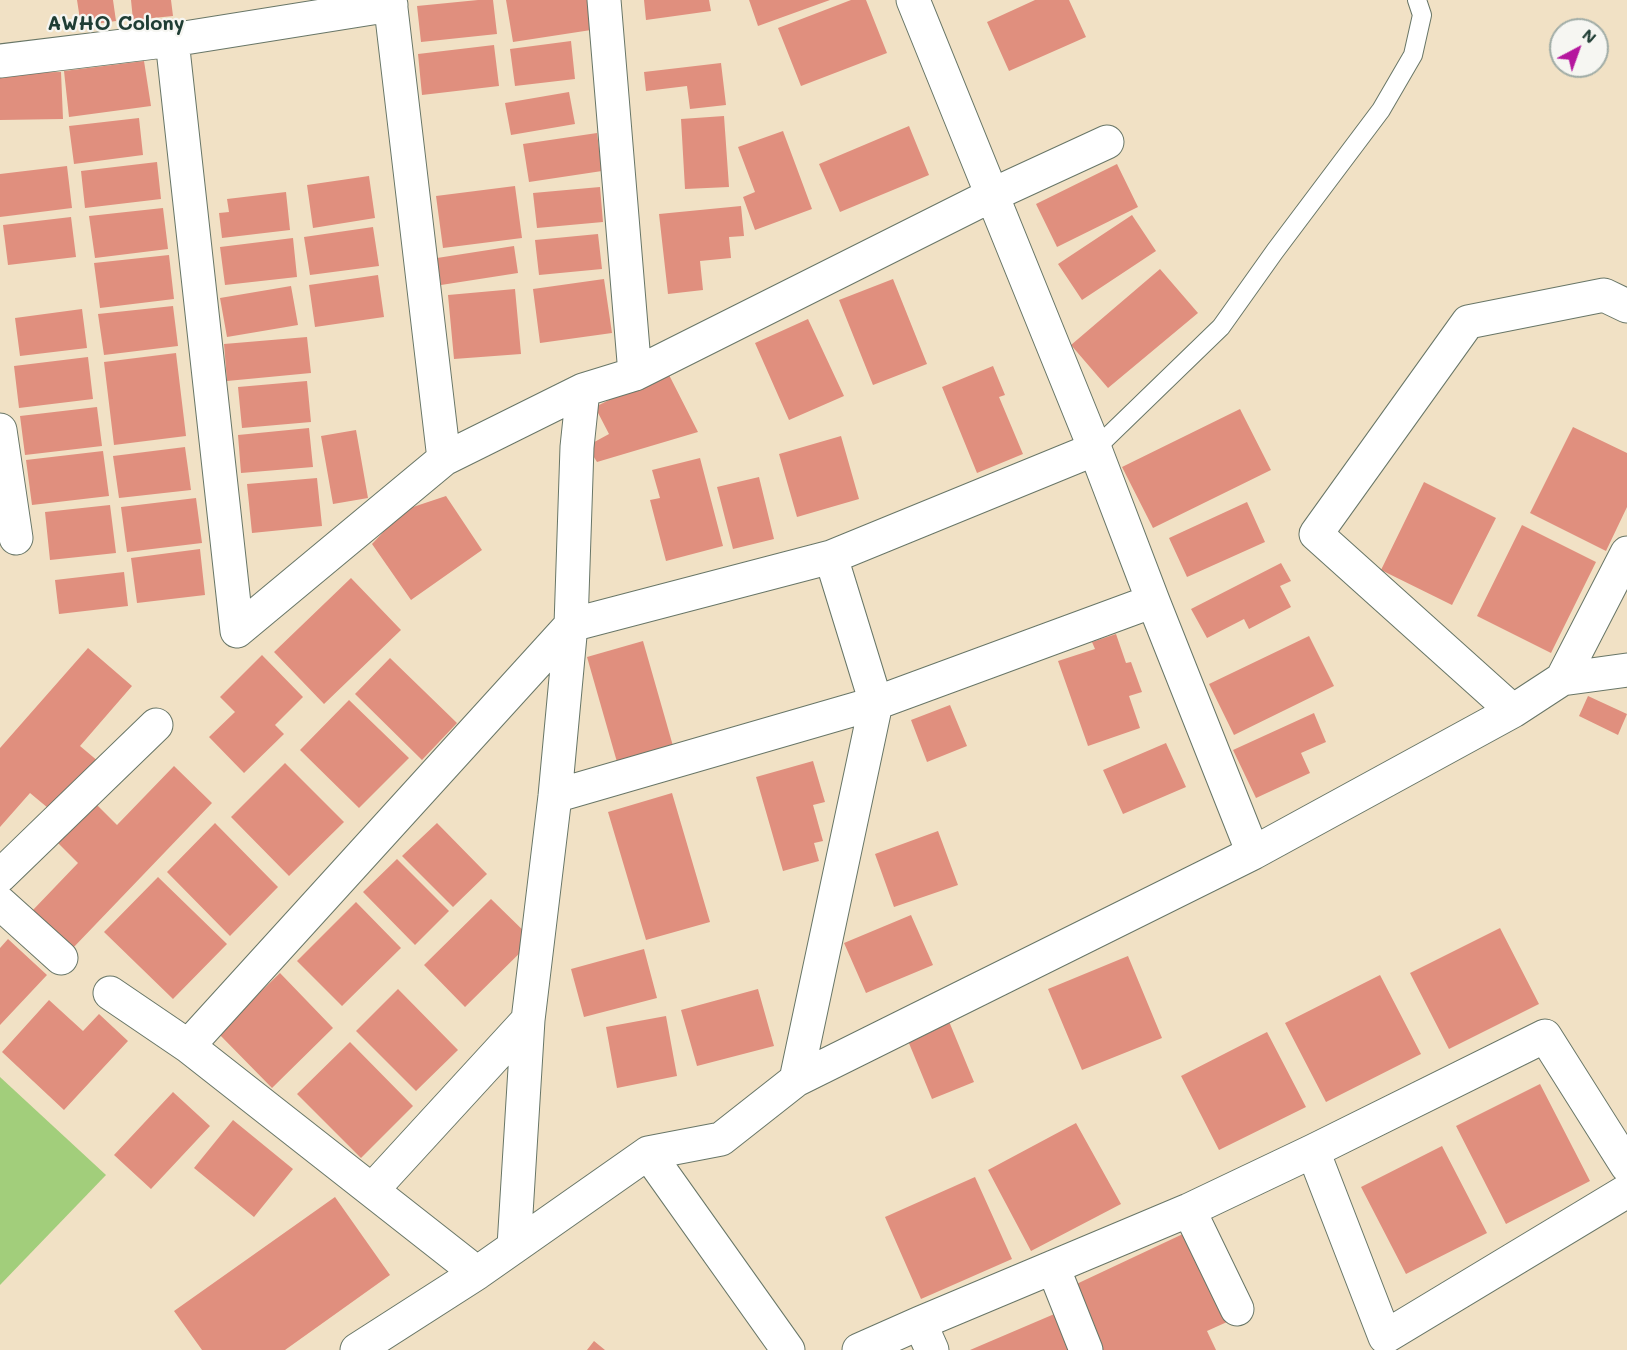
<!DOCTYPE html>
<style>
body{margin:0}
#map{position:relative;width:1627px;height:1350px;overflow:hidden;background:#f1e1c5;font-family:Mali,sans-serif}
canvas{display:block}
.north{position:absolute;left:1549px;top:18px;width:60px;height:60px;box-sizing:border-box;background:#f6f6f2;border:2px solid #a0aca6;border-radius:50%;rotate:41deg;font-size:16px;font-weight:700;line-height:24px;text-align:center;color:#1f3d34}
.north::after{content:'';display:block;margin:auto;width:21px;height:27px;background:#b5179e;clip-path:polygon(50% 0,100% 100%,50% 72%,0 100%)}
</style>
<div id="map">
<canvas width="1627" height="1350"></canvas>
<div class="north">N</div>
</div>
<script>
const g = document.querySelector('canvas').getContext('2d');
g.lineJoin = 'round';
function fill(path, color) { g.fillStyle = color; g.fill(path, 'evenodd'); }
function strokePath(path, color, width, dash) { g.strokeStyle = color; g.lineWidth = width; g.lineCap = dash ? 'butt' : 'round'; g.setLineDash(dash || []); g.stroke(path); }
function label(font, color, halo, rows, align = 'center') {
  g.font = font + ' Mali,sans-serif'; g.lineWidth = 4.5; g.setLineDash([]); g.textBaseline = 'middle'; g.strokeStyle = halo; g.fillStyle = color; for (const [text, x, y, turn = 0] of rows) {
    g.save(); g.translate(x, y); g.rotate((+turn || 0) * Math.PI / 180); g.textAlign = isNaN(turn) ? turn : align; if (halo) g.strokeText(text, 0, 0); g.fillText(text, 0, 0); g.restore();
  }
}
fill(new Path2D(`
 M0,1077L106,1175L0,1285Z`), '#a2ce7b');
fill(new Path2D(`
 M77,0H113L116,21L81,26Z
 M131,0H171L173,16L133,20Z
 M478,0H493L497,34L421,42L417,6Z
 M506,0H587L591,30L513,42Z
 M644,0H709L711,11L646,20Z
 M749,0H830L758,26Z
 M851,0H866L887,53L801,86L778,28Z
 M1035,0H1069L1086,37L1009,71L987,22Z
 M571,41L575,79L515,86L510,49Z
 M494,45L499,86L422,95L418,54Z
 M144,61L151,106L69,117L64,71Z
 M721,63L726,105L690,109L687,86L646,91L644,72Z
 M61,72L63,119L0,120V73Z
 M569,92L575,124L511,135L505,103Z
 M724,116L729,187L685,189L681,119Z
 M139,118L143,155L74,164L69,126Z
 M909,126L929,175L840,212L819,164Z
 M783,131L812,209L755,230L743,197L755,192L738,147Z
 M597,133L602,171L529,182L523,144Z
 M157,162L161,199L85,208L81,171Z
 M1117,164L1138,207L1057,247L1036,204Z
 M67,166L72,208L0,217V174Z
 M369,176L375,218L313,228L307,185Z
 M515,186L522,238L443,248L436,196Z
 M600,187L603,222L537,228L533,193Z
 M286,192L290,230L222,238L219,213L229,212L227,199Z
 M741,206L744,236L729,237L731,258L700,261L703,290L668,294L659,214Z
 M163,208L168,249L95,258L89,216Z
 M1132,215L1156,251L1082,300L1058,264Z
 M71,217L76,257L8,265L3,225Z
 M373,227L379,266L310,275L304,237Z
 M598,234L602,269L539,275L535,240Z
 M293,238L297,277L225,285L220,247Z
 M514,246L518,273L441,285L437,258Z
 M169,255L174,299L100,308L94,263Z
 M1160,269L1198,313L1108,388L1071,345Z
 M378,275L384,317L315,327L309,285Z
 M604,279L612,333L540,343L533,289Z
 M893,279L927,364L873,385L839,300Z
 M291,286L298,325L227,337L220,298Z
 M515,289L521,354L454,359L448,295Z
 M173,306L178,346L104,355L98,314Z
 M82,309L87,348L20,356L15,318Z
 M808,319L844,396L789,420L755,343Z
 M307,337L311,373L227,381L224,344Z
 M176,353L186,436L114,445L104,362Z
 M88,357L93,399L19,408L14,366Z
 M993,366L1005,395L999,397L1023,454L977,473L942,387Z
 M667,371L698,432L597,462L587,446L609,434L595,407Z
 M307,381L311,422L242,428L238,387Z
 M97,407L102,446L25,455L20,416Z
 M1240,409L1271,470L1153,528L1122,467Z
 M1573,427L1627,453V507L1606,551L1530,513Z
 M309,428L313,467L241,473L238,435Z
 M356,430L368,498L333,504L321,436Z
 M841,436L859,499L797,517L779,454Z
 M185,447L191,490L119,498L113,456Z
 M103,451L109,496L32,505L26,460Z
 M700,458L723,546L666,561L650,500L660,498L652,470Z
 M759,477L774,539L733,549L717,487Z
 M317,478L322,526L252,533L247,484Z
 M1424,482L1496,518L1452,605L1381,570Z
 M446,496L482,550L411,600L372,544L404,510Z
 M196,498L202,543L127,552L121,507Z
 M1247,502L1265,542L1187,577L1169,538Z
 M110,505L116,553L50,560L45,512Z
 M1522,525L1596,562L1551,653L1477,616Z
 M200,549L205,595L137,603L131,558Z
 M1281,563L1291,581L1280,586L1291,607L1249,629L1244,619L1207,638L1191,609Z
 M124,572L128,606L59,614L55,580Z
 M351,578L401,630L324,704L274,652Z
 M1116,634L1126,663L1131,662L1142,692L1129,696L1140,728L1088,746L1058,661L1095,649L1092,642Z
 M1309,636L1334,686L1234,735L1209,684Z
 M643,641L673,746L617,762L587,657Z
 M88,648L132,686L80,746L99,762L54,813L30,793L0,827V748Z
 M262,655L303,697L275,725L284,734L244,773L209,737L235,712L220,697Z
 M390,658L457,723L422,760L355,694Z
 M1588,696L1627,714L1618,735L1579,716Z
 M349,700L409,758L359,808L300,750Z
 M950,705L967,746L927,762L911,720Z
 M1314,713L1326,742L1301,753L1310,773L1256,798L1233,750Z
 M1166,743L1186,787L1123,814L1103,770Z
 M813,761L825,802L813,805L823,841L814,843L819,861L783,871L756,777Z
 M285,763L344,822L289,876L231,817Z
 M174,766L212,803L72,949L32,911L78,863L56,841L94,802L117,825Z
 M672,793L710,922L646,940L608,812Z
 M215,823L278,887L230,936L167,872Z
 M437,823L487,874L453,907L402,856Z
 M938,831L958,885L894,907L875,854Z
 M397,859L449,911L415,945L363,892Z
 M158,877L227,944L173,999L104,932Z
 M491,899L533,940L465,1007L424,965Z
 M356,902L401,948L342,1006L297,961Z
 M911,915L933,965L866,993L844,943Z
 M1500,928L1539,1004L1449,1049L1410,973Z
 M8,939L47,975L0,1025V948Z
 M644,949L657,998L584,1017L571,969Z
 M1128,956L1162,1038L1082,1070L1048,989Z
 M280,973L333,1028L272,1088L218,1033Z
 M1380,975L1421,1054L1326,1102L1285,1023Z
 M398,989L458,1050L416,1091L356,1031Z
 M758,989L774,1046L697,1066L681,1010Z
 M49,1000L83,1031L99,1014L128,1041L64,1110L2,1052Z
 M666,1016L677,1076L617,1088L606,1027Z
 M948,1019L974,1082L932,1099L906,1036Z
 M1267,1032L1306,1107L1219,1150L1181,1076Z
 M350,1042L413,1106L361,1158L297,1094Z
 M1540,1084L1590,1181L1506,1224L1456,1126Z
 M173,1092L210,1126L151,1189L114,1155Z
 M233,1120L293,1169L254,1217L194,1168Z
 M1076,1123L1121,1204L1031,1251L988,1170Z
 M1442,1146L1487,1233L1406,1274L1361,1187Z
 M975,1177L1012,1259L921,1299L885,1217Z
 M335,1197L390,1275L285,1350H202L174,1311Z
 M1185,1233L1227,1322L1207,1331L1216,1350H1097L1068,1288Z
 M1059,1312L1076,1350H970Z
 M594,1341L605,1350H587Z`), '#e08f7e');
const service = new Path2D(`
 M1095,449L1221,327L1275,251L1381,110L1413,55L1422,15L1417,0`);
const minor = new Path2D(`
 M390,0L444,459L583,390L635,374L992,195L1107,142
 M604,0L635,374
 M172,40L237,631
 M0,61L172,40L391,5
 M0,430L16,538
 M237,631L444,459
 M1562,679L1627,553
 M1513,711L1316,534L1468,322L1604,295L1627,306
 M555,796L876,703L1153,601
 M1253,853L1513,711L1562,679L1627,670
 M0,876L156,725
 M0,903L61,958
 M110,993L188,1046L477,1273
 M188,1046L571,625L831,557L1095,449
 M796,1080L876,703L831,557
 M1313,1151L1385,1337L1627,1191
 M648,1153L788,1350
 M372,1190L528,1020
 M1189,1210L1237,1309
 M514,1246L528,1020L555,796L571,625L577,447L583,390
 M1053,1267L1086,1350
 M920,1323L932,1350
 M357,1350L477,1273L648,1153L721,1139L796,1080L1253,853L1153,601L1095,449L913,0
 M859,1350L920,1323L1189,1210L1313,1151L1545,1036L1627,1166`);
strokePath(service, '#687667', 20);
strokePath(minor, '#687667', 35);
strokePath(service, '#fff', 18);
strokePath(minor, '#fff', 33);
label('bold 20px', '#1f3d34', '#f6f6f2', [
 ["AWHO Colony",116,24]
]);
</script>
